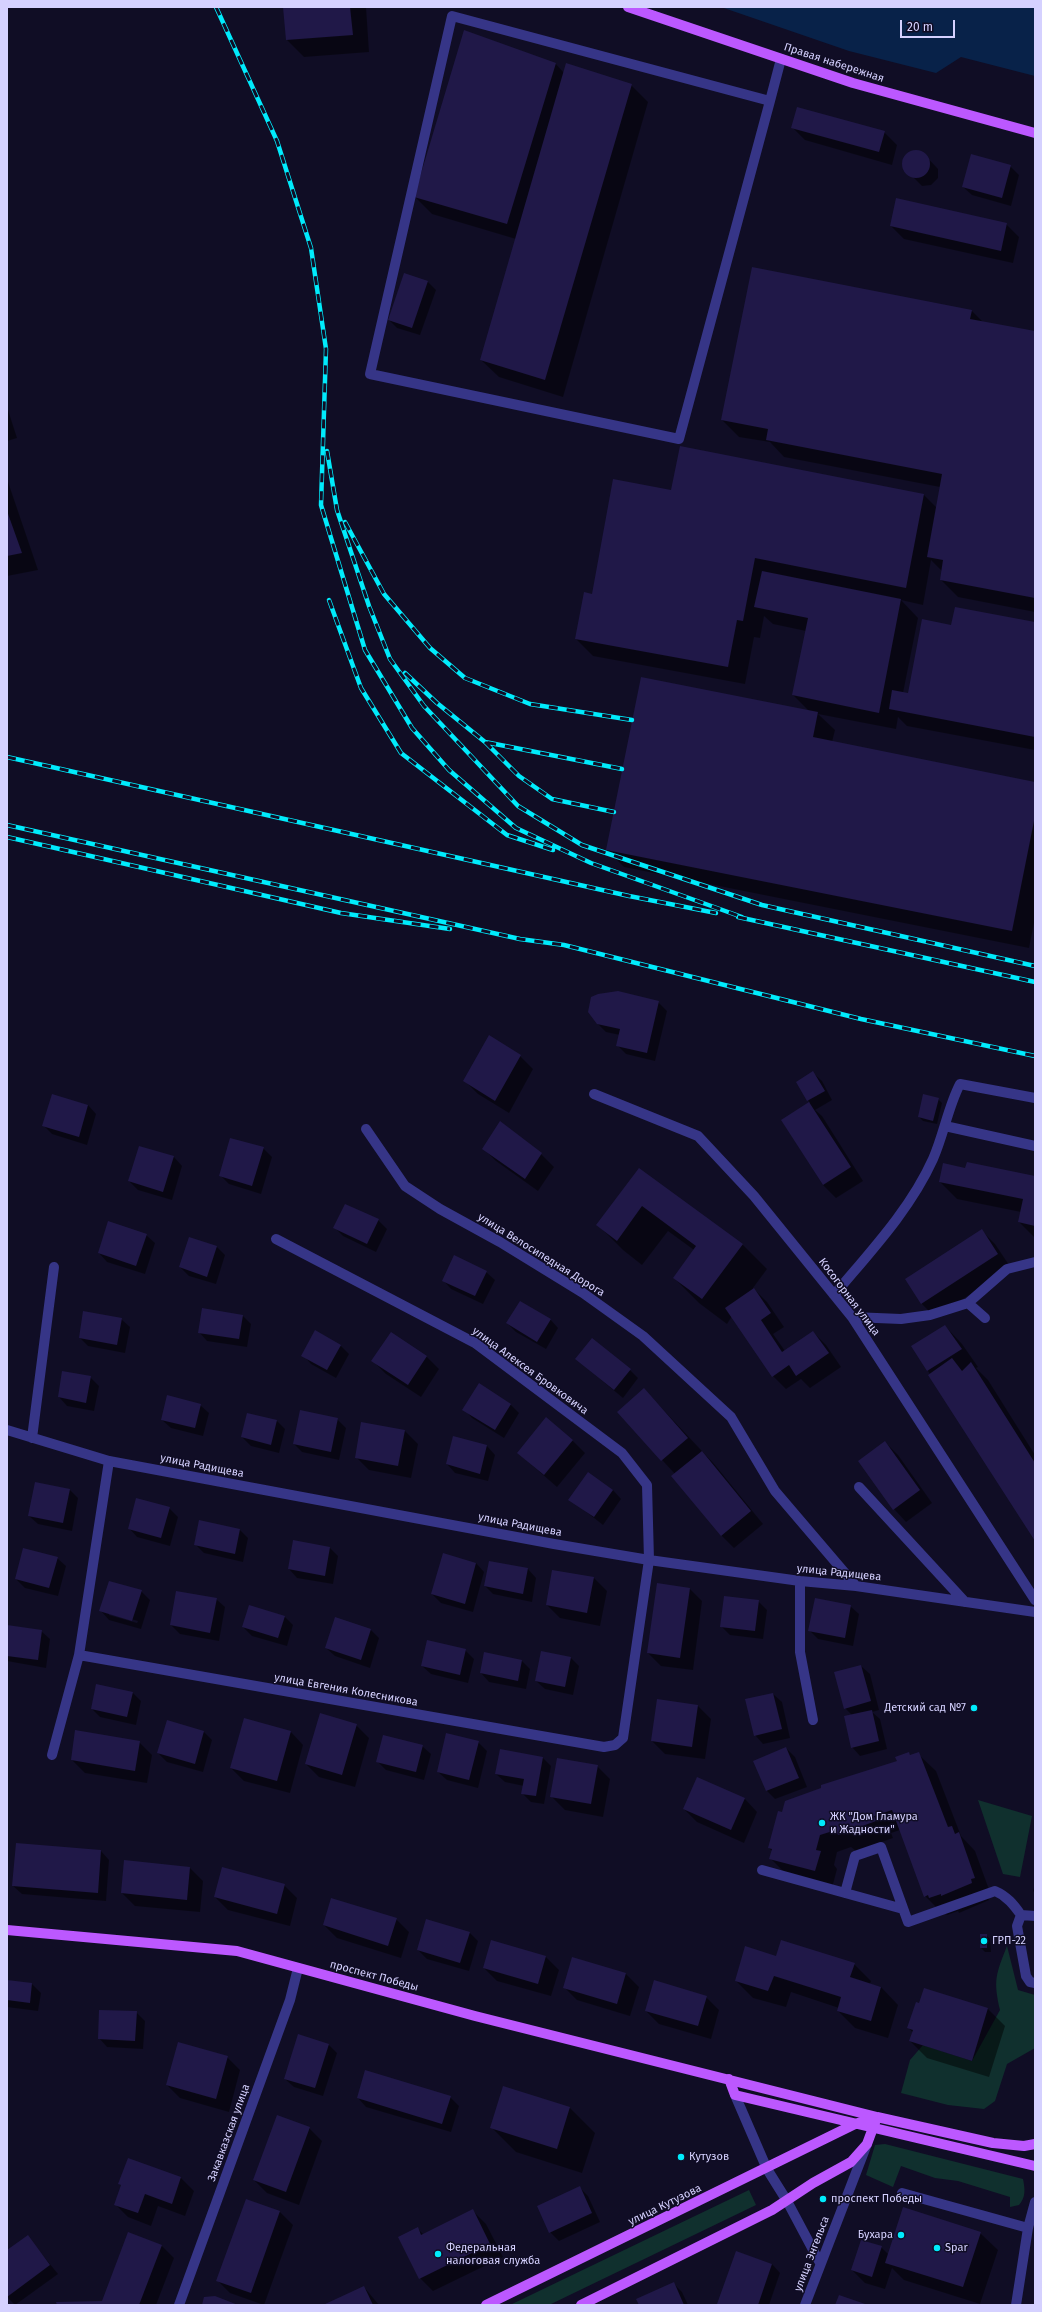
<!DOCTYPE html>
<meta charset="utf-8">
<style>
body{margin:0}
#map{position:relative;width:1042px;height:2312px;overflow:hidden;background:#100d25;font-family:"Fira Sans",sans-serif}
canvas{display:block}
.frame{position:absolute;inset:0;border:8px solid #d5d1ff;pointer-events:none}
.scale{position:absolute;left:900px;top:20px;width:55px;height:18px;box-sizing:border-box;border:2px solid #d5d1ff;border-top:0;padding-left:5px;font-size:12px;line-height:14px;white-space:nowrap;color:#d5d1ff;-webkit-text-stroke:3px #100d25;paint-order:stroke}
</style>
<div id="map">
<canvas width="1042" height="2312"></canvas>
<div class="frame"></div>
<div class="scale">20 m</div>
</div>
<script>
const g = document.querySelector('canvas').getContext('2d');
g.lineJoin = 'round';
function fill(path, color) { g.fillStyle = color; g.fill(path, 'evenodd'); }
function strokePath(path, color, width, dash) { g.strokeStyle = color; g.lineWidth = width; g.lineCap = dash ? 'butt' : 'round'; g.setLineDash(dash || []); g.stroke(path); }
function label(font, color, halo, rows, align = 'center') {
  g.font = font + ' "Fira Sans",sans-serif'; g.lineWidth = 3; g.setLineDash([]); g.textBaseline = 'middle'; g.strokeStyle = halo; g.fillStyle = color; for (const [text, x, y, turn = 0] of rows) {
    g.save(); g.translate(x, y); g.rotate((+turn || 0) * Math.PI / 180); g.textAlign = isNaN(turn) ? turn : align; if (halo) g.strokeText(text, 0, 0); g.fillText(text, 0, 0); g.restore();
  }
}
fill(new Path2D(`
 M978,1800L1032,1816L1020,1877L1003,1874Z
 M1007,1946L1018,1990L1035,1995V2048L1007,2064L995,2101L984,2109L948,2105L901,2093L910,2060L923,2045L972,2061L1000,2010C993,1980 996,1974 1007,1946Z
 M885,2144L1023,2179C1025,2189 1026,2197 1019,2205L1010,2207V2197L958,2181L935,2178L901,2166L893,2187L866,2175L875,2145Z
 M749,2190L756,2205L549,2305H510Z`), '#10302e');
fill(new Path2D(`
 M721,7H1035V76L961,57L936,73L849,51Z`), '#082249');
fill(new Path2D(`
 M284,7H366L369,52L304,57L287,40Z
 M555,63L564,73L631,85L648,102L563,397L499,377L481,360L516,239L432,214L415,197Z
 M792,127L884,132L897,145L892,165L805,140Z
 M913,152L924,154L938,169V178L931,185L922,186L904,168V160Z
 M1010,166L1019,175L1011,206L972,195L963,187Z
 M1006,224L1019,237L1013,263L904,239L891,226Z
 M404,274L428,282L436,290L420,335L397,328L389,320Z
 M972,311L984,323L1035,332V612L958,597L941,580L942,571L931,560L923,605L901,600L918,618L903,693L909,695L952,626L1035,623V750L907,726L898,717L896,729L818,714L835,730L832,742L1035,783V918L1029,948L624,867L607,850L810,712L793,695L806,631L773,624L764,616L760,638L754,637L745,684L593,656L576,639L593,595L672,491L924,495L937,508L940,487L784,457L770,442L739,437L722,420Z
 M7,407L17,438L7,441Z
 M7,479L38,570L7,576Z
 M658,1002L667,1011L655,1061L626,1054L618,1046L620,1035L606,1032L597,1023Z
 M520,1056L533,1069L509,1113L478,1094L465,1081Z
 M813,1073L822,1081L832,1100L815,1110L822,1116L863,1181L836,1198L823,1185L782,1121L810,1103L797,1082Z
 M938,1099L942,1103L937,1124L923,1121L919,1117Z
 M88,1105L96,1114L87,1145L52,1134L44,1126Z
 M263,1148L272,1157L261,1194L229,1184L220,1175Z
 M483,1148L541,1154L554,1167L538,1191L496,1161Z
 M174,1157L182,1166L172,1200L138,1190L129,1181Z
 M639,1169L742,1244L767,1269L753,1288L767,1302L784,1327L773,1334L785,1351L813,1332L826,1345L841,1367L810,1388L801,1379L786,1389L773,1376L732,1316L727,1324L699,1303L674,1278L694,1250L668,1231L642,1265L623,1250L598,1225Z
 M966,1169L1035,1177V1238L1019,1222L1021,1212L957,1199L940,1182Z
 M378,1220L387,1229L376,1252L343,1236L335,1228Z
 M982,1231L995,1244L1011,1268L935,1317L922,1304L907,1280Z
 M146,1235L155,1243L145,1274L107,1262L99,1253Z
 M217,1247L225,1255L216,1284L189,1276L180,1267Z
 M486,1272L495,1280L483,1304L451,1289L443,1280Z
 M243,1316L251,1324L247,1347L207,1341L199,1332Z
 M121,1319L130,1327L125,1353L88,1346L80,1338Z
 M550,1319L558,1328L546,1349L516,1332L507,1323Z
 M945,1326L962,1344L978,1367L976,1368L988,1380L1035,1455V1539L928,1371Z
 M341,1346L349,1354L336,1378L311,1364L303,1355Z
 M426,1356L439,1369L421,1397L386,1374L373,1361Z
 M576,1359L630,1370L638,1378L623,1398Z
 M90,1377L99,1386L94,1411L67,1406L59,1397Z
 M479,1385L511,1405L519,1413L504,1438L472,1418L464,1409Z
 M656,1402L715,1465L763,1524L734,1548L721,1535L675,1474L618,1412Z
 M200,1405L209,1413L203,1436L171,1428L162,1420Z
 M337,1419L346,1428L339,1460L302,1452L294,1444Z
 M277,1421L285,1429L279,1453L251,1446L242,1437Z
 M405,1431L418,1444L411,1478L369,1470L356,1457Z
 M572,1440L585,1453L557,1487L518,1453Z
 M885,1442L898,1455L932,1503L906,1522L894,1509Z
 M487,1446L495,1455L488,1481L455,1473L447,1464Z
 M70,1490L78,1498L72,1531L38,1524L29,1516Z
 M613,1490L621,1499L603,1525L570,1499Z
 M169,1508L178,1517L170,1546L137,1537L129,1528Z
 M240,1530L248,1538L243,1562L204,1553L195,1544Z
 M293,1541L330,1548L338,1556L333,1584L297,1578L289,1569Z
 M57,1558L66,1566L58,1596L25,1588L16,1579Z
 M476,1563L484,1572L473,1612L441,1603L432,1594Z
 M528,1569L536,1578L532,1602L493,1594L485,1586Z
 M594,1578L607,1591L600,1626L560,1618L547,1605Z
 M689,1588L702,1601L693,1670L661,1666L648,1653Z
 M141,1591L150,1600L141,1629L109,1620L101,1611ZM109,1613L138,1621L137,1623L109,1615Z
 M216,1599L225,1607L219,1641L180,1634L171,1625Z
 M758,1601L767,1610L763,1639L730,1635L721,1626Z
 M850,1606L859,1614L853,1646L818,1639L810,1631Z
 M285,1617L293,1625L287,1646L252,1636L243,1627Z
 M7,1626L41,1631L50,1639L46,1668L7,1661Z
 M370,1629L379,1638L370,1668L335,1656L326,1648Z
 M465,1650L474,1659L468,1683L431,1674L422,1666Z
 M571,1658L579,1666L573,1695L545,1689L536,1681Z
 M522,1661L530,1669L526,1689L489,1682L481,1673Z
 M861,1666L870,1674L879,1710L872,1712L880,1719L887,1749L860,1756L852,1747V1715L845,1708Z
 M132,1692L141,1701L136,1725L100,1717L92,1709Z
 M773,1694L782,1702L790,1738L763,1744L755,1735Z
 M698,1706L711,1719L705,1759L665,1754L652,1741Z
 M356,1725L369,1738L355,1787L319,1777L306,1764Z
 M204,1732L212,1740L203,1772L167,1762L158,1753Z
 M291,1732L303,1745L290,1793L244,1781L231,1768Z
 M139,1742L152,1755L147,1783L85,1773L72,1760Z
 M478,1742L487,1751L478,1788L447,1780L438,1772Z
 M422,1746L431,1754L424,1780L386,1770L377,1761Z
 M786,1748L795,1757L807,1787L775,1799L767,1791L755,1761Z
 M909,1753L911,1756L918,1754L936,1771L961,1836L975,1851L991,1895L987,1897L989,1900L959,1913L958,1911L947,1915L944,1912L942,1913L925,1896L900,1830L891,1833L893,1838L856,1851L851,1847L837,1852L834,1865L837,1869L832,1888L787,1875L770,1858L772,1851L769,1848L783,1813L898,1762Z
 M543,1758L551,1766L544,1804L531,1802L522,1793L524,1786L505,1782L496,1774Z
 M597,1766L610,1779L603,1817L565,1810L552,1797Z
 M745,1799L757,1812L744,1843L697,1822L684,1809Z
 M101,1851L109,1860L106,1901L22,1894L13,1886Z
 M190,1868L203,1881L200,1912L135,1906L122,1893Z
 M1035,1884V1893L1033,1891Z
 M284,1885L297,1898L290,1926L228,1910L215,1897Z
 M396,1919L409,1932L401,1958L337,1938L324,1925Z
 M469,1932L478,1941L469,1971L427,1959L418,1950Z
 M986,1935L990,1939L991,1952H985L981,1948Z
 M546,1957L559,1970L551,1996L497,1981L484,1968Z
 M776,1957L854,1964L871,1981L870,1984L881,1987L898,2005L888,2038L855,2028L838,2011L839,2008L791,1992L786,2007L753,1998L736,1981Z
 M573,1959L626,1974L639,1987L630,2016L577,2000L564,1987Z
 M7,1981L32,1984L41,1993L38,2011L7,2007Z
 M706,1997L719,2010L711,2039L659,2024L646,2011Z
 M988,2009L1005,2026L989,2077L927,2058L910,2041L913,2033L909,2028Z
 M136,2012L145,2021L143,2049L107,2047L99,2038Z
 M328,2044L337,2053L323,2096L294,2087L285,2079Z
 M227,2057L240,2070L229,2112L180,2098L167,2085Z
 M450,2097L459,2106L451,2132L366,2107L358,2098Z
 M570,2108L595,2133L582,2173L516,2152L491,2127Z
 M309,2128L322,2141L299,2205L267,2193L254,2180Z
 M128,2159L181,2178L194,2191L185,2216L158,2206L151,2226L128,2217L115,2204L122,2186L119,2184Z
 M580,2188L588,2196L600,2222L559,2241L550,2232Z
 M247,2200L280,2212L293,2225L264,2305L230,2293L217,2280Z
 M473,2211L486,2224L503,2257L433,2291L420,2278L417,2228L424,2235Z
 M980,2233L998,2250L980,2304L904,2280L892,2268L885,2289L865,2283L852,2270L881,2247L889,2255Z
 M27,2236L58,2274L15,2305L7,2297V2251Z
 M161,2245L174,2258L156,2305H58L103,2302Z
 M737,2252L772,2264L780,2273L769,2305L719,2304Z
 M674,2284L682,2292L688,2305H640Z
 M364,2287L379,2305H325Z`), '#0007');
fill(new Path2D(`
 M283,7H350L353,35L286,40Z
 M464,30L556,63L507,224L414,197Z
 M566,63L632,84L545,380L480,360Z
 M797,107L885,131L879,152L791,128Z
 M902 164a14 14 0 1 1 28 0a14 14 0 1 1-28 0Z
 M971,154L1011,165L1002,198L962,187Z
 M896,198L1007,223L1001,251L890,226Z
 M752,267L972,310L970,319L1035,331V598L940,580L943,560L927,557L942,474L766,440L768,429L721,420Z
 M404,273L428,281L412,328L388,320Z
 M680,446L924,494L906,588L755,558L743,621L737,620L728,667L575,639L584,592L592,594L613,479L671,490Z
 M7,511L22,553L7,556Z
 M762,571L901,599L879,713L792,695L808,618L754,607Z
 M955,607L1035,622V737L889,709L892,690L908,693L922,619L951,625Z
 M641,677L818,712L813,737L1035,782V816L1012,931L606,850Z
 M618,991L659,1001L647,1053L616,1046L620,1029L597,1024L588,1012L591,997L598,994Z
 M489,1035L521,1055L495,1101L463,1081Z
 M813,1071L825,1091L807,1101L796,1082Z
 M52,1094L88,1105L79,1137L42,1126Z
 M923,1094L939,1098L933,1121L918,1117Z
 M809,1102L851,1167L823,1185L781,1120Z
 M500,1121L542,1153L525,1179L482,1149Z
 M230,1138L264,1147L252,1186L219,1176Z
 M139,1146L174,1156L163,1192L128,1181Z
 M967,1162L1035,1176V1226L1018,1222L1023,1199L939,1182L943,1163L965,1168Z
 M639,1168L743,1244L702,1299L673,1278L696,1246L642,1206L617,1241L596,1225Z
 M345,1204L379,1219L367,1244L333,1228Z
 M108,1221L147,1234L136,1266L98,1253Z
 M982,1229L998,1254L921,1304L905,1279Z
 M189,1237L217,1246L207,1277L179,1267Z
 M454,1255L487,1271L475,1296L442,1281Z
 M754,1288L771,1313L761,1320L782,1352L813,1331L829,1353L796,1376L789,1365L772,1377L725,1308Z
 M520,1301L551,1319L537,1342L506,1323Z
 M202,1308L243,1315L239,1339L198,1333Z
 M83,1311L122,1318L117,1345L79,1338Z
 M945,1325L962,1349L927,1371L911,1346Z
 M315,1330L341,1345L327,1370L301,1356Z
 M391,1332L427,1356L408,1385L371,1361Z
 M592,1338L631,1369L614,1390L575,1359Z
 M952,1358L962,1371L971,1362L1035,1463V1541L928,1375Z
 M62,1371L91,1376L86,1403L58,1397Z
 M479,1383L511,1404L495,1430L462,1410Z
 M644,1388L688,1438L661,1461L617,1412Z
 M167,1395L201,1404L195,1428L161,1420Z
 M300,1410L338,1418L331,1452L293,1444Z
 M247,1413L277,1420L271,1445L241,1437Z
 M546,1417L573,1440L544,1475L517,1453Z
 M361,1422L405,1430L398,1466L355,1458Z
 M453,1436L487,1445L480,1474L446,1464Z
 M885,1441L920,1490L893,1510L858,1461Z
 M702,1451L751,1511L721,1536L671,1476Z
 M588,1472L613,1490L594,1517L568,1500Z
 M35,1482L70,1489L63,1523L28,1516Z
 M136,1498L170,1507L161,1538L128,1529Z
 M199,1520L240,1529L235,1554L194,1545Z
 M293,1540L330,1547L325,1576L288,1569Z
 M23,1548L58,1557L49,1588L15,1579Z
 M443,1553L476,1563L465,1604L431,1594Z
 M489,1561L528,1568L523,1594L484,1586Z
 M552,1570L594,1577L587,1613L546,1605Z
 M109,1581L142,1590L132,1621L99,1611Z
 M657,1583L690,1588L680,1658L647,1653Z
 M176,1591L217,1598L210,1633L170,1625Z
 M724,1596L759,1600L755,1631L720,1627Z
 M815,1598L851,1605L845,1638L808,1631Z
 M249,1605L285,1616L278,1638L242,1627Z
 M335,1617L371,1629L361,1660L325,1648Z
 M7,1625L42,1630L38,1660L7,1656Z
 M427,1640L466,1649L460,1675L421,1666Z
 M541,1651L571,1657L565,1687L535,1681Z
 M484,1652L522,1660L518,1681L480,1673Z
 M861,1665L871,1701L844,1709L834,1672Z
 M96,1684L133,1692L127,1717L91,1709Z
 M773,1693L782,1729L754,1736L745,1699Z
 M657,1699L698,1705L692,1747L651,1741Z
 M872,1710L879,1741L851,1748L844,1716Z
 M320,1713L357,1724L342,1775L305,1764Z
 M244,1718L291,1731L277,1781L230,1768Z
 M167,1720L204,1731L195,1764L157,1753Z
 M75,1730L140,1741L135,1771L71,1760Z
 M446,1733L479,1741L469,1780L437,1772Z
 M383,1735L423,1745L416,1772L376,1762Z
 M786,1747L799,1778L766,1791L753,1761Z
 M500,1749L543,1757L536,1796L521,1794L524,1779L495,1774Z
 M909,1752L910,1755L919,1752L948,1827L952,1826L955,1834L959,1832L975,1878L971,1879L972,1883L941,1896V1894L929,1898L928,1895L924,1897L892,1810L874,1816L876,1821L838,1835L836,1830L820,1835L816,1850L821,1851L815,1871L769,1859L772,1849L768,1848L778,1811L782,1812L785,1801L821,1788V1785L897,1761L895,1757Z
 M557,1758L598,1765L591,1804L550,1797Z
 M697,1777L745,1798L731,1830L683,1809Z
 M16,1843L101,1850L98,1893L12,1886Z
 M124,1860L190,1867L187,1900L121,1893Z
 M222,1867L285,1884L277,1914L214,1897Z
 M331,1898L397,1918L388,1946L323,1925Z
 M426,1919L470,1932L460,1963L417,1950Z
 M980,1934H987V1948H980Z
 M491,1940L546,1956L538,1984L483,1968Z
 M781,1940L855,1963L850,1977L881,1987L871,2021L837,2011L841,1997L774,1976L768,1991L735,1981L745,1946L776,1956Z
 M572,1957L626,1973L617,2004L563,1988Z
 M7,1980L32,1983L30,2003L7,2000Z
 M654,1980L707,1996L698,2026L645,2011Z
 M924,1988L988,2008L972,2061L909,2041L913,2030L907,2028L916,2002L919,2003Z
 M99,2010L137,2011L135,2041L98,2039Z
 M298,2034L329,2044L315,2088L284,2079Z
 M178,2042L228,2056L216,2099L166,2085Z
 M365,2070L451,2096L442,2124L357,2098Z
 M503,2086L570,2107L557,2149L490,2128Z
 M277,2115L310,2127L286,2192L253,2180Z
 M128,2158L181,2177L172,2204L145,2194L138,2213L114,2205L121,2185L118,2184Z
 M580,2186L592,2213L549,2233L537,2206Z
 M246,2199L280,2211L251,2293L216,2281Z
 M903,2207L981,2232L963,2287L885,2263Z
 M473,2209L490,2244L419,2279L398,2237L418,2227L421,2235Z
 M128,2232L162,2245L139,2305H57L56,2302L102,2301Z
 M28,2235L50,2265L7,2297V2250Z
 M861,2240L882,2246L872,2277L851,2270Z
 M736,2251L772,2264L758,2305L717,2304Z
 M674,2282L684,2305H639L636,2299Z
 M364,2286L373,2305H323Z
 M839,2295L868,2305H835Z
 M215,2296L238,2305H202L204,2297Z`), '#201848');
strokePath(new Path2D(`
 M770,101L452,16L370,374L679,439L770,101L781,59
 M594,1094L698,1136L754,1196L852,1317L1035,1600
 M945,1126L1035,1146
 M366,1129L405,1186L440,1209L500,1242L583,1293L643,1336L731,1417L775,1491L856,1586
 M834,1295C870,1252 910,1210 933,1159C944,1134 948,1107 960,1084L1035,1098
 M968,1303L1007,1269L1035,1262
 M852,1317L901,1319L930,1315L968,1303L985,1318
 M7,1430L109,1461L554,1544L649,1560L800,1581L856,1586L1035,1612
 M32,1438L54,1267
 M109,1461L79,1655L604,1747L615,1745L623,1738L649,1560L647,1485L622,1453L475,1343L276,1239
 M859,1487L965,1602
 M800,1581V1652L813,1720
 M52,1755L79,1655
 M762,1870L903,1909
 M845,1893L855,1856L881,1847L908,1922L995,1891C1007,1896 1014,1905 1021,1915L1035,1916
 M1021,1915L1017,1926L1026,1976L1030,1982L1035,1983
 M735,2095L767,2169L787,2201L820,2263
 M902,2193L1028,2228
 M179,2305L290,2000L298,1968
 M805,2305L867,2144
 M1016,2305L1028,2228L1035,2202`), '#363587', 10);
strokePath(new Path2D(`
 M628,7L853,83L1035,133
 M7,1930L237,1951L475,2016L877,2117L993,2143L1024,2146L1035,2144
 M729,2079L735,2095L1035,2166
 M486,2305L855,2124L877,2117
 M581,2305L772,2210L813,2183L851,2162L867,2144L877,2117`), '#bc58ff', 10);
const rail = new Path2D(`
 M216,7L277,141L311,248L326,349L321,505L365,650L412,728L449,770L516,828L591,863L742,917
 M327,451L337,510L369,606L390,659L424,706L518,806L582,845L762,905L1035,966
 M345,522L384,594L430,648L465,678L530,704L632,720
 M329,600L361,688L401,753L507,835L553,850
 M405,673L437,703L485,742L622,769
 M485,742L519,776L552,799L614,812
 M7,757L629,896L716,913
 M7,825L520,939L564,945L861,1019L1035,1056
 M7,837L341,913L450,929
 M738,917L1035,982`);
strokePath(rail, '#00ebfc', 4.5);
strokePath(rail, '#100d25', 3, [9]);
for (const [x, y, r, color] of [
 [974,1708,4,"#00ebfc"],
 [822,1823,4,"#00ebfc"],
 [984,1941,4,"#00ebfc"],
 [681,2157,4,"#00ebfc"],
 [823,2199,4,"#00ebfc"],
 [901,2235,4,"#00ebfc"],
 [937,2248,4,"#00ebfc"],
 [438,2254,4,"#00ebfc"]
]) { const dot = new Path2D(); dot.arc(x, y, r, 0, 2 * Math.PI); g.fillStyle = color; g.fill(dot); strokePath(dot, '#100d25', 1.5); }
label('11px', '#d5d1ff', '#100d25', [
 ["Правая набережная",834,63,18],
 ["улица Велосипедная Дорога",541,1255,32],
 ["Косогорная улица",849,1297,53],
 ["улица Алексея Бровковича",530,1371,36],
 ["улица Радищева",202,1466,11],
 ["улица Радищева",520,1525,11],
 ["улица Радищева",839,1573,6],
 ["улица Евгения Колесникова",346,1690,10],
 ["проспект Победы",374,1976,15],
 ["Закавказская улица",229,2133,-70],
 ["улица Кутузова",665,2205,-26],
 ["улица Энгельса",812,2254,-69]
]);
label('11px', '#d5d1ff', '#100d25', [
 ["Детский сад №7",966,1708,"right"],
 ["ЖК \"Дом Гламура",830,1817],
 ["и Жадности\"",830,1830],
 ["ГРП-22",992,1941],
 ["Кутузов",689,2157],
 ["проспект Победы",831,2199],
 ["Бухара",893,2235,"right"],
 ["Федеральная",446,2248],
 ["налоговая служба",446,2261],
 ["Spar",945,2248]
], 'left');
</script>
